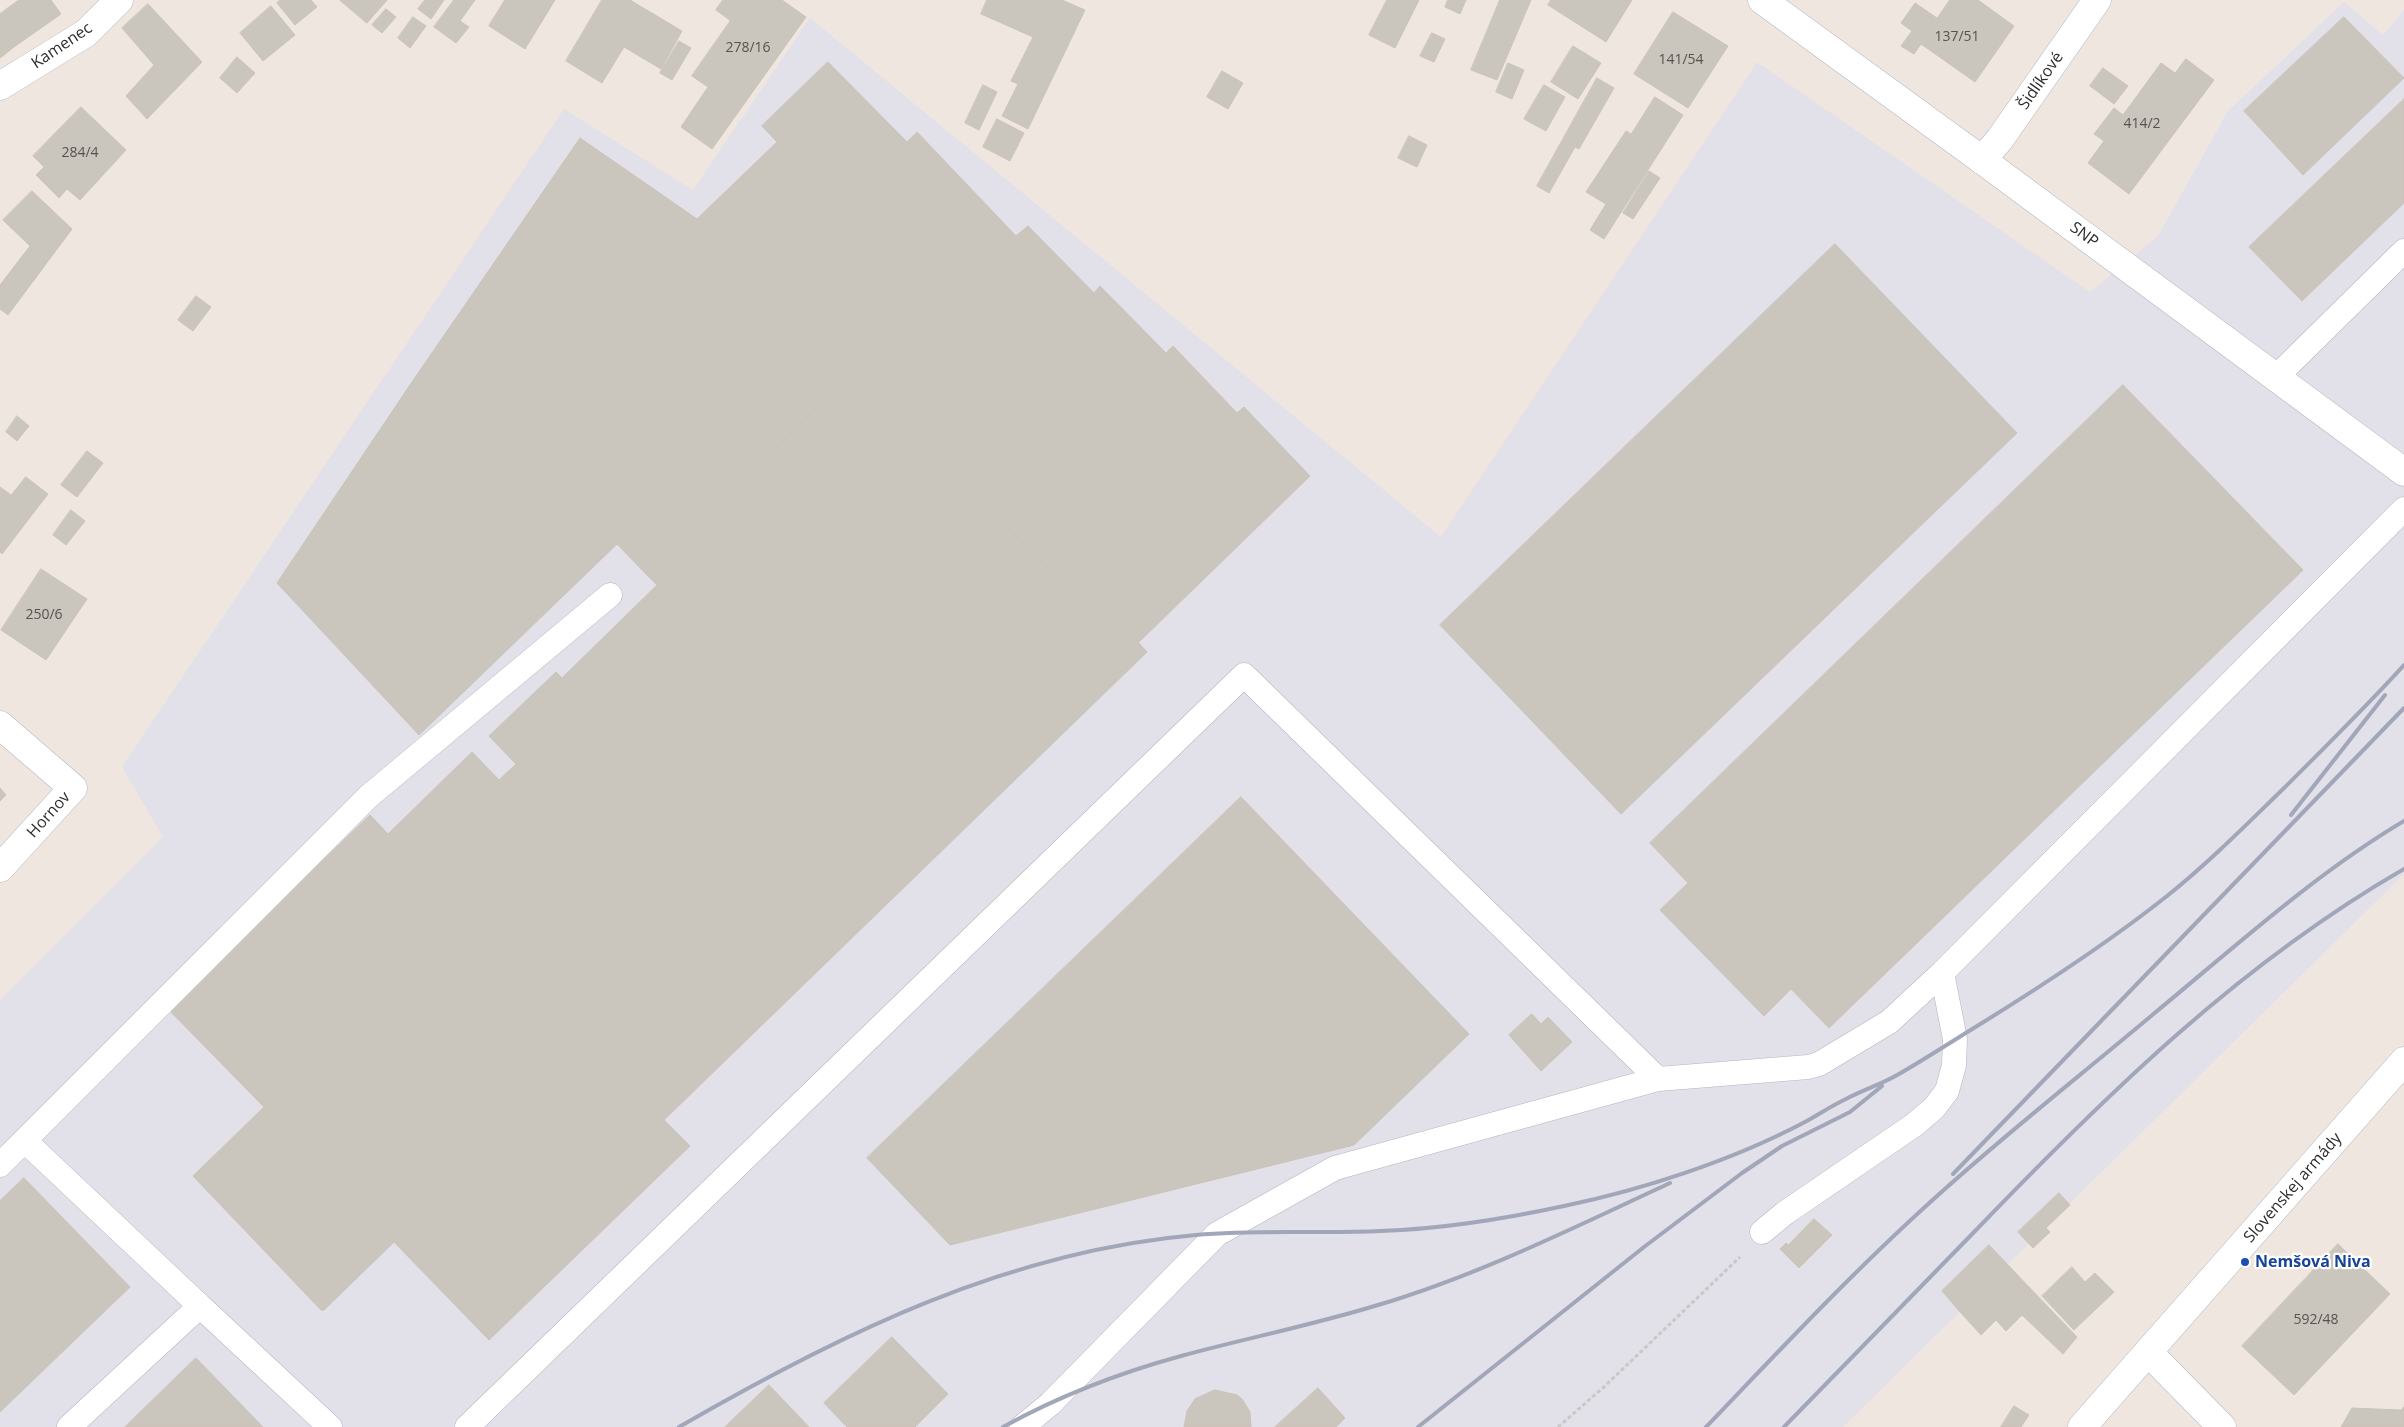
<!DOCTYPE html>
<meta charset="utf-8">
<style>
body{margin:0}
canvas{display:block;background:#efe7df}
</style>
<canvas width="2404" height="1427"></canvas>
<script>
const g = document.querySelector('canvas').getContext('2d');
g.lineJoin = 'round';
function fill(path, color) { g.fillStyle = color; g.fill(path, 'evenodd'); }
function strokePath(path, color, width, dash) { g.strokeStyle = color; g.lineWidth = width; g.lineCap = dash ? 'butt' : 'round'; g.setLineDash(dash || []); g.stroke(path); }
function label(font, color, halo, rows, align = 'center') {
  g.font = font + ' "Open Sans",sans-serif'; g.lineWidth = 4.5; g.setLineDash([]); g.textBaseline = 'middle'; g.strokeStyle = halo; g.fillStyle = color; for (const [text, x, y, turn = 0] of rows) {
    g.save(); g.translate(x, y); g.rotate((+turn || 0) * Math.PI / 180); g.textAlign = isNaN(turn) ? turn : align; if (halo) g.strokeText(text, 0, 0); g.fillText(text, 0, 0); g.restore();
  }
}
fill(new Path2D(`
 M2344,2L2383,35L2404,10V874L1843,1427H0V1000L163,837L122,767L564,109L693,190L810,18L1441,537L1757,62L2090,292L2158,236L2228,111Z`), '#e2e0e8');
const building = new Path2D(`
 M19,0H51L61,14L14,47L0,28V14Z
 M280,0H311L317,7L295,25L277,3Z
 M340,0H387L367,23Z
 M425,0H444L431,19L418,9Z
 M454,0H475L460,21L469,27L456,43L434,27Z
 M505,0H555L525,49L489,26Z
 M602,0H630L682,31L661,69L624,47L602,83L566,61Z
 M723,0H745L731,21L716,10Z
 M745,0H782L806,17L712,149L681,127L708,87L692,76Z
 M987,0H1062L1085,10L1028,129L1002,116L1018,84L1011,81L1033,37L981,14Z
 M1387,0H1419L1395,48L1369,35Z
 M1448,0H1466L1460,14L1445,7Z
 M1500,0H1531L1497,80L1471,70Z
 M1551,0H1632L1606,42L1548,5Z
 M1950,0H1978L2014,26L1975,82L1921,44L1914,54L1901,46L1912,31L1901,23L1915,3L1937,18Z
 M148,4L202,62L147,119L126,96L154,65L122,28Z
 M271,6L295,35L263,61L240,33Z
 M386,9L396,17L382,33L372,25Z
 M1673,12L1728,46L1688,108L1634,74Z
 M413,17L426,26L410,48L398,38Z
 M2344,17L2404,78L2303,175L2244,111Z
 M0,28L14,47L0,58Z
 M1432,33L1445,39L1434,62L1420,56Z
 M679,41L691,48L672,80L660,73Z
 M1573,46L1601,63L1578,99L1551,82Z
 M237,57L255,73L237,93L220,78Z
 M2186,59L2214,80L2129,194L2088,163L2104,141L2094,134L2114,108L2123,115L2161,63L2175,73Z
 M828,62L907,142L917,132L1016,236L1028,226L1094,293L1100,286L1166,353L1173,346L1237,413L1244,407L1310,476L1139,642L1128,631L1117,640L856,370L646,574L617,544L419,735L277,583L414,379L580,138L697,219L777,142L762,126Z
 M1508,63L1524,70L1512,99L1496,92Z
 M2103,68L2128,86L2114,104L2090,86Z
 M1222,71L1243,83L1228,109L1207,97Z
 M1597,78L1614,88L1579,149L1575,147L1549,193L1537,186Z
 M983,85L997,92L979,130L965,123Z
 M1544,85L1565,97L1546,131L1524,119Z
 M1655,97L1683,115L1604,239L1590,230L1606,204L1586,192L1626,131L1631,134Z
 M2404,99V203L2302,301L2249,247Z
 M81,107L126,150L80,200L67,189L59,198L36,175L44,167L33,156Z
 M997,119L1024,133L1010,161L983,147Z
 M1409,136L1427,145L1417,167L1398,158Z
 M1649,171L1660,178L1633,219L1623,213Z
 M32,191L72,229L8,315L0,309V285L30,246L3,220Z
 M1835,244L2017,433L1621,814L1440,625Z
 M196,296L211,307L193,331L178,320Z
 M856,370L1117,640L1128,631L1147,652L664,1120L690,1146L489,1340L394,1242L324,1310H321L193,1176L264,1107L168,1009L370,815L388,834L472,752L499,780L516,764L489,736L556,672L562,678L657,585L646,574Z
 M2123,385L2303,570L1829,1028L1791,989L1764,1016L1660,910L1688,883L1650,843Z
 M17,416L29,426L17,441L6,432Z
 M87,451L103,463L77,497L61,485Z
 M26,477L48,494L2,554L0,552V487L11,495Z
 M71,510L85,521L66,545L53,535Z
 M41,569L87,599L46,660L1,630Z
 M0,788L6,795L0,801Z
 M1241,797L1469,1034L1354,1145L950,1245L867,1158Z
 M1532,1014L1541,1024L1548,1017L1572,1042L1541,1071L1509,1035Z
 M24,1178L130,1287L0,1412V1201Z
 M2059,1193L2070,1205L2046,1228L2050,1232L2033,1248L2018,1232Z
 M1814,1219L1832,1235L1799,1268L1780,1249L1786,1243L1788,1245Z
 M2338,1244L2390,1294L2294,1395L2242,1346Z
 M1989,1245L2029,1287L2007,1309L1993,1294L1984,1293L1961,1313L1942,1291Z
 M2072,1267L2085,1282L2095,1273L2114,1292L2074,1330L2042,1296Z
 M2029,1287L2077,1337L2063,1354L2022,1315L2006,1331L1996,1320L1981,1335L1961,1313L1984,1293L1993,1294L2007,1309Z
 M892,1337L948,1394L915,1427H847L824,1403Z
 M196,1358L263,1427H125Z
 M769,1385L809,1427H725Z
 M1318,1388L1345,1418L1336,1427H1275Z
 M1215,1390L1237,1395L1242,1399L1250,1412L1251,1427H1184L1187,1411L1195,1399Z
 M2014,1406L2029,1415L2021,1427H2001Z
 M2404,1407V1427H2341L2352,1408L2401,1410Z`);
fill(building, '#cbc6bd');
strokePath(building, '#ccc3b8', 1);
const service = new Path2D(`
 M2276,377L2404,251
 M25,1141L200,1306L69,1427
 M0,1165L369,796L610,595
 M1762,1232L1785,1213L1914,1125L1934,1108L1947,1091L1954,1065L1955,1039L1942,973
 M200,1306L330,1427
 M467,1427L1244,675L1658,1079L1808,1067L1819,1064L1889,1022L1942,973L2404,509
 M1022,1427L1050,1404L1217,1234L1335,1168L1658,1079`);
const minor = new Path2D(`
 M0,86L86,33L119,0
 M1982,160L2000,139L2097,0
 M0,725L73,788L0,868
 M2148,1352L2222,1427
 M2082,1427L2404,1061`);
const tertiary = new Path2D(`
 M1762,0L1982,160L2404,472`);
strokePath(service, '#b3b7c2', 25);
strokePath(minor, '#b3b7c2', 29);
strokePath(tertiary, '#b3b7c2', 29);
strokePath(new Path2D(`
 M1558,1427L1605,1386L1740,1257`), '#c8c8c8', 3, [4, 2.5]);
strokePath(service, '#fff', 24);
strokePath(minor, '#fff', 28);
strokePath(tertiary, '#fff', 28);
strokePath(new Path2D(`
 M2291,815L2385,695
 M1953,1174L2404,708
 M679,1427C840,1334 1008,1251 1196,1235C1258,1229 1319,1234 1381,1231C1443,1229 1504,1219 1564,1206C1642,1190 1733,1160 1803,1123C1818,1115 1831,1106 1846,1099C1863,1090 1882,1084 1899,1074C1927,1058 1954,1040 1982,1023C2045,984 2108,943 2167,896C2207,864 2244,827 2281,791C2323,749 2364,709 2404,665
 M1003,1427C1059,1396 1119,1373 1181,1356C1247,1338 1313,1325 1378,1305C1479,1275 1575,1227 1670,1183
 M1418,1427L1644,1247L1742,1173L1782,1146L1850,1112L1882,1086
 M1706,1427C1778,1352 1849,1276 1926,1206C2000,1138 2080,1076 2157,1011C2237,945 2315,874 2404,821
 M1784,1427C1849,1361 1913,1294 1978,1228C2107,1094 2241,963 2404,869`), '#a1a6b9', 4);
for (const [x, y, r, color] of [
 [2245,1262,5,"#1a4fb4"]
]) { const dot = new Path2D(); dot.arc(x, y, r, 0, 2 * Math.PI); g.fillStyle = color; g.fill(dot); strokePath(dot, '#fff', 2); }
label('14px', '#545351', null, [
 ["137/51",1957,37],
 ["278/16",748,48],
 ["141/54",1681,60],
 ["414/2",2142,124],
 ["284/4",80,153],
 ["250/6",44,615],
 ["592/48",2316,1320]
]);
label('16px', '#2d2d2d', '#fff', [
 ["Kamenec",62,46,-34],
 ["Šidlíkové",2041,81,-55],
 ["SNP",2084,235,37],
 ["Hornov",49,815,-48],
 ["Slovenskej armády",2293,1188,-49]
]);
label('bold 16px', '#164399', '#fff', [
 ["Nemšová Niva",2255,1262]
], 'left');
</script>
